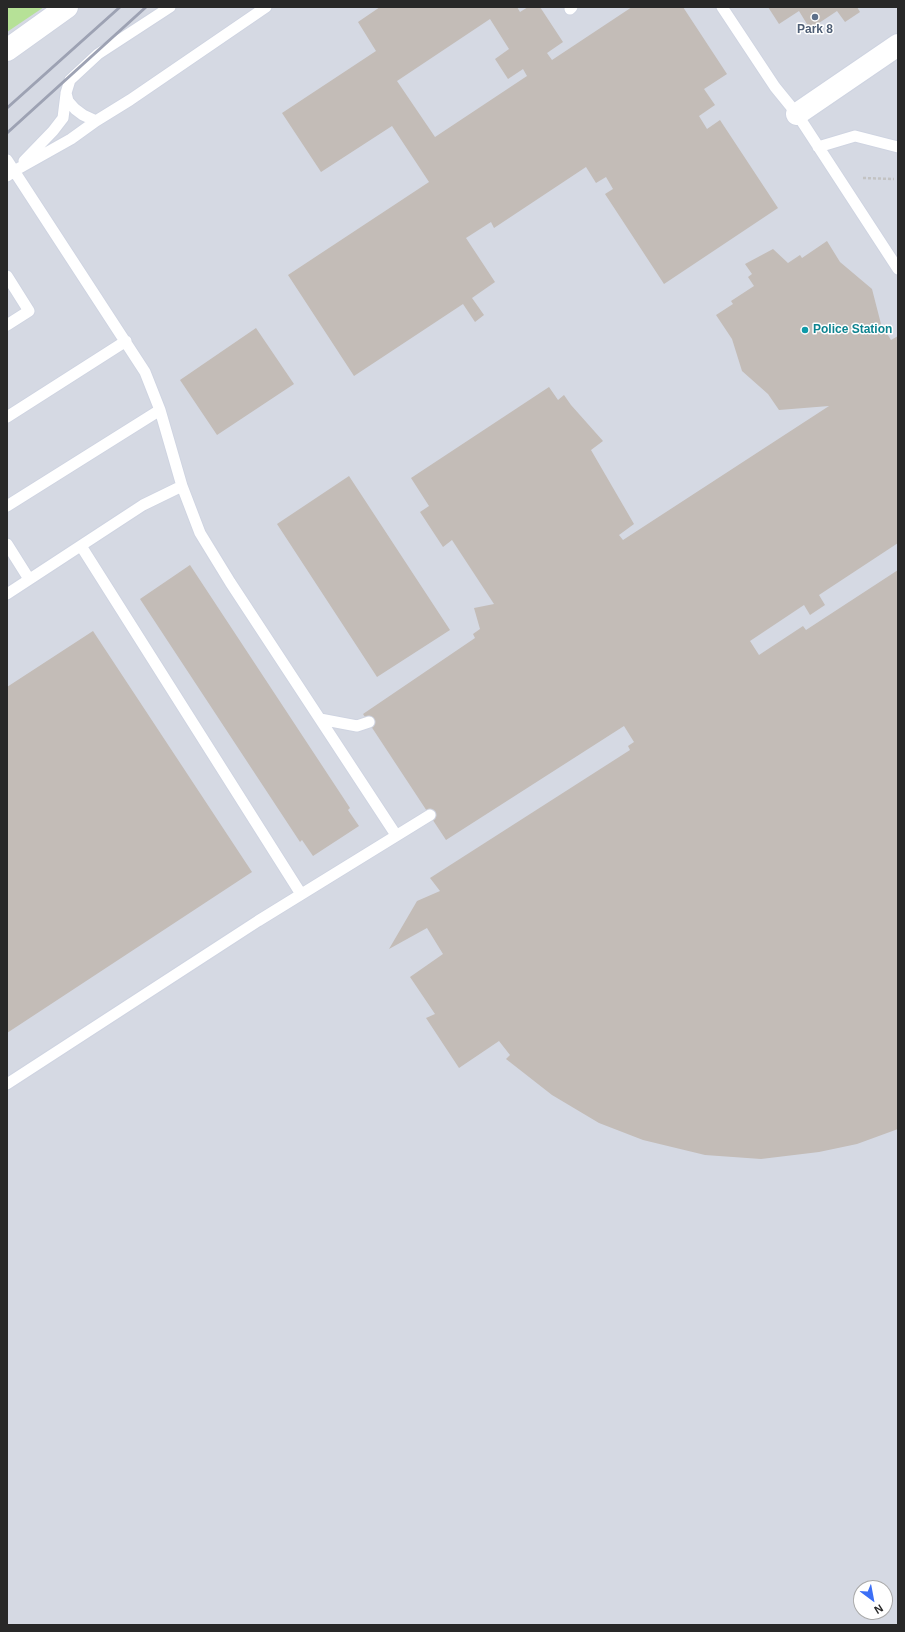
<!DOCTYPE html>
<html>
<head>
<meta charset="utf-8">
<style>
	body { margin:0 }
	#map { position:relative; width:905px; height:1632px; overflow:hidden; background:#ebe2da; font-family:Arial,sans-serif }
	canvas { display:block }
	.frame { position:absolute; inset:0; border:8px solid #282828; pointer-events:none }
	.north { position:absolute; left:853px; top:1580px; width:40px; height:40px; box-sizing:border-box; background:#fff; border:1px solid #a9a9a9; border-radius:50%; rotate:148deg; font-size:11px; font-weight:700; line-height:16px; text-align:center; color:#282828 }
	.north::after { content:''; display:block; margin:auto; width:14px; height:18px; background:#3c6ff6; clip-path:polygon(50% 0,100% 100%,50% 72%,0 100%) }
</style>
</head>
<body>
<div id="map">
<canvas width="905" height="1632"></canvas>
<div class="frame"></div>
<div class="north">N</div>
</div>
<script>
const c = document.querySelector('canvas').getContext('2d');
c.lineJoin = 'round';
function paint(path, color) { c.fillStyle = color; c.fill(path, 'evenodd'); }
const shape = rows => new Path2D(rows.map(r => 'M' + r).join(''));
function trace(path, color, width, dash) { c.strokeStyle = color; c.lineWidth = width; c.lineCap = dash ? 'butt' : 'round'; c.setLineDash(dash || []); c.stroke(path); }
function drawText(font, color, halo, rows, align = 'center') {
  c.font = font + ' Arial,sans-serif'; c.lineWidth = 3; c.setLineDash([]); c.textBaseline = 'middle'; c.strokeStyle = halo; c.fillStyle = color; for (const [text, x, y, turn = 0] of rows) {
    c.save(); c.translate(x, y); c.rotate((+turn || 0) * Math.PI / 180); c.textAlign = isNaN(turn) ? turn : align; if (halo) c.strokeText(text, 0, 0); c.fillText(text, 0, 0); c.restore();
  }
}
paint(shape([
	[7,7,898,7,898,1625,7,1625],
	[861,1588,885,1588,885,1612,861,1612]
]), '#d5d9e3');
paint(shape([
	[7,7,44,7,7,32]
]), '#b6e197');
paint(shape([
	[380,7,517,7,520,12,528,7,540,7,563,42,547,53,552,60,632,7,683,7,727,74,704,89,715,105,699,116,707,129,720,120,778,208,664,284,605,194,613,189,606,177,596,183,586,167,494,228,491,222,466,238,495,282,472,298,484,315,475,322,463,304,354,376,288,275,429,182,392,126,321,172,282,113,376,51,358,22],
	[490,19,509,49,495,59,508,79,523,69,527,76,435,137,397,81],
	[768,7,857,7,860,12,845,22,837,11,810,29,799,11,779,24],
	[827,241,840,262,872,289,881,324,891,340,898,336,898,543,819,595,825,605,810,615,804,605,750,641,759,655,803,626,806,630,898,570,898,1129,857,1144,819,1152,761,1159,705,1155,643,1140,599,1123,552,1095,506,1059,510,1055,499,1041,459,1068,426,1018,435,1014,410,977,443,954,427,928,389,949,417,901,440,891,430,878,630,750,628,746,634,742,624,726,446,840,363,714,475,638,473,634,480,629,474,608,494,604,452,540,443,547,420,512,429,506,411,478,549,387,558,400,564,395,571,405,603,441,591,450,634,524,619,535,623,540,829,406,779,410,768,394,742,371,732,339,716,315,733,304,731,301,754,286,748,277,752,274,745,264,773,249,788,263,800,255,802,258],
	[256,328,294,384,217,435,180,380],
	[349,476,450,630,377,677,277,524],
	[190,565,350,808,348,810,359,826,313,856,302,840,300,842,140,599],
	[93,631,252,872,7,1033,7,687]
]), '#c3bcb7');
const service = shape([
	[722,7,775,87,797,114,898,269],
	[570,9,572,7],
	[96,121,83,115,75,109,68,101,66,93,70,80,98,54,170,7],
	[818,147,855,136,898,147],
	[7,160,145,372,160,410,182,486,200,533,230,582,396,835],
	[24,161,53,131,63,118,66,94],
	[7,176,14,171,71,139,96,121,130,100,266,7],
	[7,276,29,311,7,325],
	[7,417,126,341],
	[7,506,160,410],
	[7,544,29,579],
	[81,546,301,894],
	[7,594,143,505,182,486],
	[320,719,357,726,369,722],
	[7,1084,258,921,430,815]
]);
const minor = shape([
	[797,114,898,45]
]);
const tertiary = shape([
	[7,50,67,7]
]);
trace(service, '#cfd4e1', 13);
trace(minor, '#cfd4e1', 24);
trace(tertiary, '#cfd4e1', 24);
trace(shape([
	[863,178,894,179]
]), '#c3c3c3', 2.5, [3, 2]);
trace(service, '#fff', 11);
trace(minor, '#fff', 22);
trace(tertiary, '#fff', 22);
trace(shape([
	[7,108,120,7],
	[7,133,146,7]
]), '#9da2b3', 3);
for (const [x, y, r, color] of [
	[815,17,4,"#5c6f8a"],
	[805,330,4,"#0f9aa8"]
]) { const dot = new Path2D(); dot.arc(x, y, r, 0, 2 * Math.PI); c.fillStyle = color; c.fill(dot); trace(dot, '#fff', 1.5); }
drawText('bold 12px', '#4e5e75', '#fff', [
	["Park 8",815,30]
]);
drawText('bold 12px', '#0d838f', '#fff', [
	["Police Station",813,330]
], 'left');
</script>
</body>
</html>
